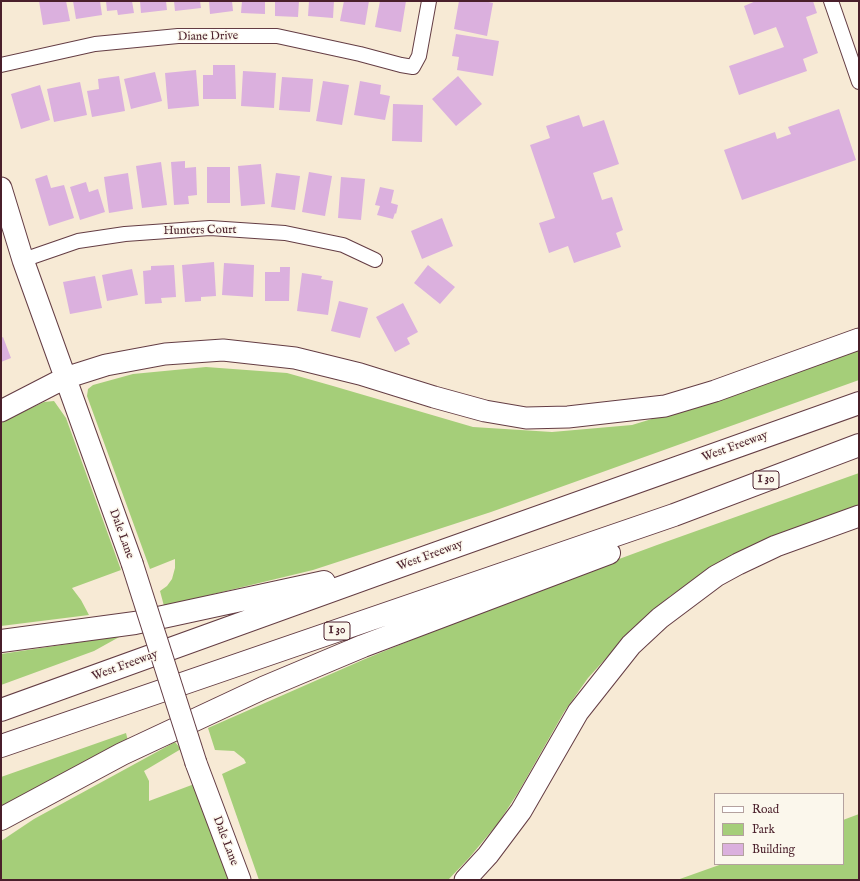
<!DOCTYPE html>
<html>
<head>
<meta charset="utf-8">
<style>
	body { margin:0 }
	#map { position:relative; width:860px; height:881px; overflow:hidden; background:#f7ead5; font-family:"IM FELL English",serif }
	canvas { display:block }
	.frame { position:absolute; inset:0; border:2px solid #4a1f2b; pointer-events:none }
	.legend { position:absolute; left:714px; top:793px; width:130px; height:72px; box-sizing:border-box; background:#fbf7ec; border:1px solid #b4a19f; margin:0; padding:5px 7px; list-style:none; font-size:12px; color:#4a1f2b }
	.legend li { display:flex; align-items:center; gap:8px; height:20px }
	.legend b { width:20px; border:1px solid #b4a19f }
</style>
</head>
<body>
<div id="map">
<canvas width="860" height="881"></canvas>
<div class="frame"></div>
<ul class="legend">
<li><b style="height:5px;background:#fff"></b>Road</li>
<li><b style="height:11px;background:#a5ce79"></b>Park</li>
<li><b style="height:11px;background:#dbb0de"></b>Building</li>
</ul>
</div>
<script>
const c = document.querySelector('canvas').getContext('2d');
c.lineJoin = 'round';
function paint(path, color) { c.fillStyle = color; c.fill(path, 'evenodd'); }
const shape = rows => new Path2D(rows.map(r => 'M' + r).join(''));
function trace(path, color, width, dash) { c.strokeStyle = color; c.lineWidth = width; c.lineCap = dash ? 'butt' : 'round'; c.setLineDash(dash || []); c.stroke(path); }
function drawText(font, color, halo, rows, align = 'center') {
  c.font = font + ' "IM FELL English",serif'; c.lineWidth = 3; c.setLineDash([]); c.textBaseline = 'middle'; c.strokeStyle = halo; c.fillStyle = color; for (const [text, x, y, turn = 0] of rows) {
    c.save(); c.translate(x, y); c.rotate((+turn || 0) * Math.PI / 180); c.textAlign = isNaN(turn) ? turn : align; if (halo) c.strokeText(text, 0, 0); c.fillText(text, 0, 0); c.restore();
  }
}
paint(shape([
	[859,347,859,380,491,512,313,570,164,606,160,591,167,586,172,579,175,568,175,559,150,569,87,396,88,389,93,385,133,374,206,367,287,373,333,386,473,427,552,432,632,425,688,408],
	[54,401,66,418,121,570,72,588,81,600,89,615,1,626,1,423,10,418,44,402],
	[859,473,859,507,715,567,670,596,628,634,588,678,564,712,519,791,499,822,469,858,448,880,259,880,222,774,246,763,244,759,234,751,215,750,208,728,365,659,527,593,657,545],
	[121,636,94,651,1,685,1,654],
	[126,733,128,741,1,808,1,777],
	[175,742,181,749,144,771,149,781,149,801,197,783,229,880,1,880,1,841,34,819],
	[859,814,859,880,677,880,722,864,843,864,843,820]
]), '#a5ce79');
paint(shape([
	[39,1,66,1,70,21,43,25],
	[73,1,100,1,102,15,76,19],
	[106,1,132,1,134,13,118,15,117,10,107,11],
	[140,1,166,1,167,10,141,13],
	[174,1,200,1,201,8,175,11],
	[209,1,232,1,233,11,210,14],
	[242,1,265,1,265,14,241,13],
	[275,1,299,1,298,17,275,16],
	[309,1,334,1,333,18,308,16],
	[344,1,369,1,365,25,340,21],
	[380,1,406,1,401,32,375,27],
	[459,1,484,1,493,3,487,36,454,29],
	[756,1,813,1,817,13,806,17,818,53,803,59,807,71,739,95,729,66,784,47,776,27,754,35,744,6],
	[456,34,499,41,493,76,457,70,459,57,452,56],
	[213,65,235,65,236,99,203,99,203,75,213,75],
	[196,70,199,106,168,109,165,73],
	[243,71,276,73,274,108,241,106],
	[155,72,162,101,131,109,124,79],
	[119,76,125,111,92,117,87,91,99,89,98,79],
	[458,76,482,104,456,126,432,99],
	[282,77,313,79,310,112,279,110],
	[323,81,349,85,342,125,316,121],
	[360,81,381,85,380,94,390,96,385,120,354,115],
	[80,82,87,115,54,122,47,89],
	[40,85,50,120,21,129,11,94],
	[393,104,423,105,422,142,392,141],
	[839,109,856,160,742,200,724,150,775,132,777,139,791,134,788,127],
	[579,115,583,127,604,120,619,164,593,173,602,200,612,197,623,230,616,233,621,247,574,263,568,246,549,253,539,223,555,218,530,145,550,138,546,126],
	[185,161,185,168,196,167,197,195,188,196,189,204,174,205,171,162],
	[161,162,167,205,142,208,136,166],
	[261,164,265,204,241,206,238,166],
	[207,167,230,167,230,203,207,203],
	[309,172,332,176,325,216,302,212],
	[128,173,133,209,109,213,104,177],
	[276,173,300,176,295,210,271,207],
	[47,175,51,188,64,185,74,218,49,226,35,179],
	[341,177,365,179,361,220,338,218],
	[86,182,89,192,98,189,105,212,80,220,70,187],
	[380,187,394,190,391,203,398,205,396,214,395,213,393,219,377,215,380,206,375,205],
	[442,218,453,246,422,259,411,231],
	[214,262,216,296,201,297,201,301,185,302,182,265],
	[224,263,254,265,253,297,222,295],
	[174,265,176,297,161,298,162,303,145,304,143,271,151,270,151,266],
	[428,265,455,287,440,304,414,283],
	[280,267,290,267,289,301,265,301,265,272,280,272],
	[132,269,138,295,107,301,102,275],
	[302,273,322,276,321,279,333,281,328,315,297,311],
	[95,276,102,308,70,314,63,282],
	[339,301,368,308,360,338,331,331],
	[403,303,418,332,407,338,410,344,395,352,376,317],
	[3,337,11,358,1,362,1,338]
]), '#dbb0de');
const street = shape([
	[831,1,859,82],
	[1,65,95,44,178,36,277,36,360,54,401,65,413,67,419,56,429,1],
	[23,260,78,241,125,234,210,228,285,233,343,245,375,260]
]);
const secondary = shape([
	[1,188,23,260,132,563],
	[1,411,65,378,106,365,165,354,223,350,295,358,360,374,434,397,485,411,526,418,568,417,665,406,715,391,859,339],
	[196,763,240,880],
	[465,880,488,855,521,811,578,712,631,645,660,618,716,576,738,564,776,546,859,516]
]);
const highway = shape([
	[1,641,135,623,324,582],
	[1,710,378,574,859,403],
	[1,746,674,515,859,445],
	[1,819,122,754,263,688,363,646,609,553]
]);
trace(street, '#643d44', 16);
trace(secondary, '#643d44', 23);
trace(highway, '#643d44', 24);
trace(street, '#fff', 14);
trace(secondary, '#fff', 21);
trace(highway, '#fff', 22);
const secondaryBridge = shape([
	[132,563,196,763]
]);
trace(secondaryBridge, '#643d44', 23, []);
trace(secondaryBridge, '#fff', 21);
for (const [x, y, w] of [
	[766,480,26],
	[337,631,26]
]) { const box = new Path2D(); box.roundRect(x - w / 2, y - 9, w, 18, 3); c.fillStyle = '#fbf7ec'; c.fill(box); trace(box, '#4a1f2b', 1); }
drawText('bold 11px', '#4a1f2b', null, [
	["I 30",766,480],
	["I 30",337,631]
]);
drawText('12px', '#4a1f2b', '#fbf7ec', [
	["Diane Drive",208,37,-1],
	["Hunters Court",200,231,-1],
	["West Freeway",735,447,-20],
	["Dale Lane",121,534,70],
	["West Freeway",430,556,-20],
	["West Freeway",125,666,-20],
	["Dale Lane",225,841,69]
]);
</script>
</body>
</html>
